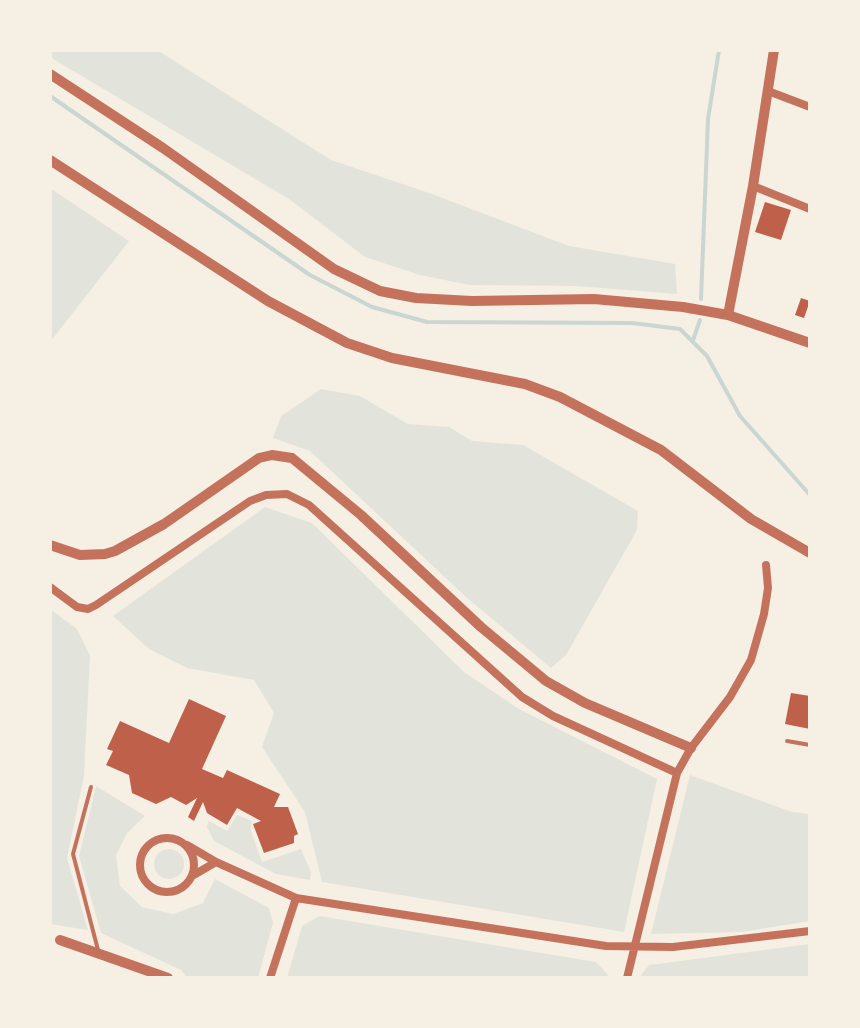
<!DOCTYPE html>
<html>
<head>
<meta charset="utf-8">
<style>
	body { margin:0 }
	#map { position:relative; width:860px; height:1028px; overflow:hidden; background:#f6efe4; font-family:"Work Sans",sans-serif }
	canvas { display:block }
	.frame { position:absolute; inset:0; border:52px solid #f6efe4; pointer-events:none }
</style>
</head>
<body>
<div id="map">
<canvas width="860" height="1028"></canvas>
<div class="frame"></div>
</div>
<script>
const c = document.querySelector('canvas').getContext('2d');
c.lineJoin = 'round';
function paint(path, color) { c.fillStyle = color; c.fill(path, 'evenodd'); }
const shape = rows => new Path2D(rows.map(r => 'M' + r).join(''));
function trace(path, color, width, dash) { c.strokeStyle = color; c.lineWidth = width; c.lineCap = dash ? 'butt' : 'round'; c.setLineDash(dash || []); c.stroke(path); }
paint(shape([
	[50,50,157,50,331,160,432,194,569,246,675,264,677,294,576,286,470,285,420,275,365,257,289,199,53,59],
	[50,188,129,241,50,342],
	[321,389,360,396,408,424,449,427,472,441,523,445,638,511,637,530,566,655,551,668,466,597,310,451,273,438,281,416],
	[265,507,312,523,464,672,519,709,657,779,624,932,322,882,305,812,262,747,274,713,254,680,187,668,149,649,113,616],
	[50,609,77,629,90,656,84,776,67,858,88,930,50,924],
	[690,775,792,812,810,814,810,921,741,932,651,934],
	[96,786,145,816,127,833,116,855,120,886,142,907,173,914,203,903,215,879,269,908,273,923,258,978,187,978,181,970,101,933,79,856],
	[237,815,252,821,251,831,262,862,301,849,311,872,310,880,276,874,214,841,207,827,209,821,227,831],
	'154 864a15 15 0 1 1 30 0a15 15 0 1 1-30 0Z',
	[319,916,596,962,610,977,287,978,302,926],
	[810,944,810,978,639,978,649,965]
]), '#e2e4dc');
trace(shape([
	[50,96,310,275,372,307,427,322,632,323,680,329,707,356,740,416,810,495],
	[701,299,708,119,719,50],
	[693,340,700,320]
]), '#c9d6d2', 4);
paint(shape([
	[765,202,791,210,781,240,755,232],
	[801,298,810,301,804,318,795,315],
	[791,693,810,696,810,729,785,724],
	[189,699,226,716,202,769,223,778,227,770,280,794,274,807,288,807,298,834,294,836,294,843,264,853,253,824,261,821,237,808,227,825,207,813,203,802,194,821,188,817,197,798,186,805,171,797,156,804,132,793,129,775,106,765,113,751,107,749,120,721,169,743]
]), '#bf614a');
trace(shape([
	[787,741,810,745],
	[91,787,73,854,98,950]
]), '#c5725c', 4);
trace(shape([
	[768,91,810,107],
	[753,186,810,209],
	[50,587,77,607,88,609,96,605,250,501,266,495,287,494,309,505,522,697,553,716,677,773],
	'140 865a27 27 0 1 1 54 0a27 27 0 1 1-54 0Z',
	[187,845,216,862,192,876],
	[216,862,296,898,606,946,673,947,810,931],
	[270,978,296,898],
	[627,978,677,773,691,748,730,697,751,660,764,614,768,588,766,565]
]), '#c5725c', 8);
trace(shape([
	[50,74,163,148,334,269,380,291,416,298,472,301,594,299,683,307,728,315,810,343],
	[50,160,268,301,347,343,392,358,525,384,560,397,661,450,751,519,810,553],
	[728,315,753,186,774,50],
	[50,545,80,555,105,554,115,551,164,524,259,458,272,455,292,458,361,515,481,627,546,681,585,703,691,748],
	[60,940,168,978]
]), '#c5725c', 10);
</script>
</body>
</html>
